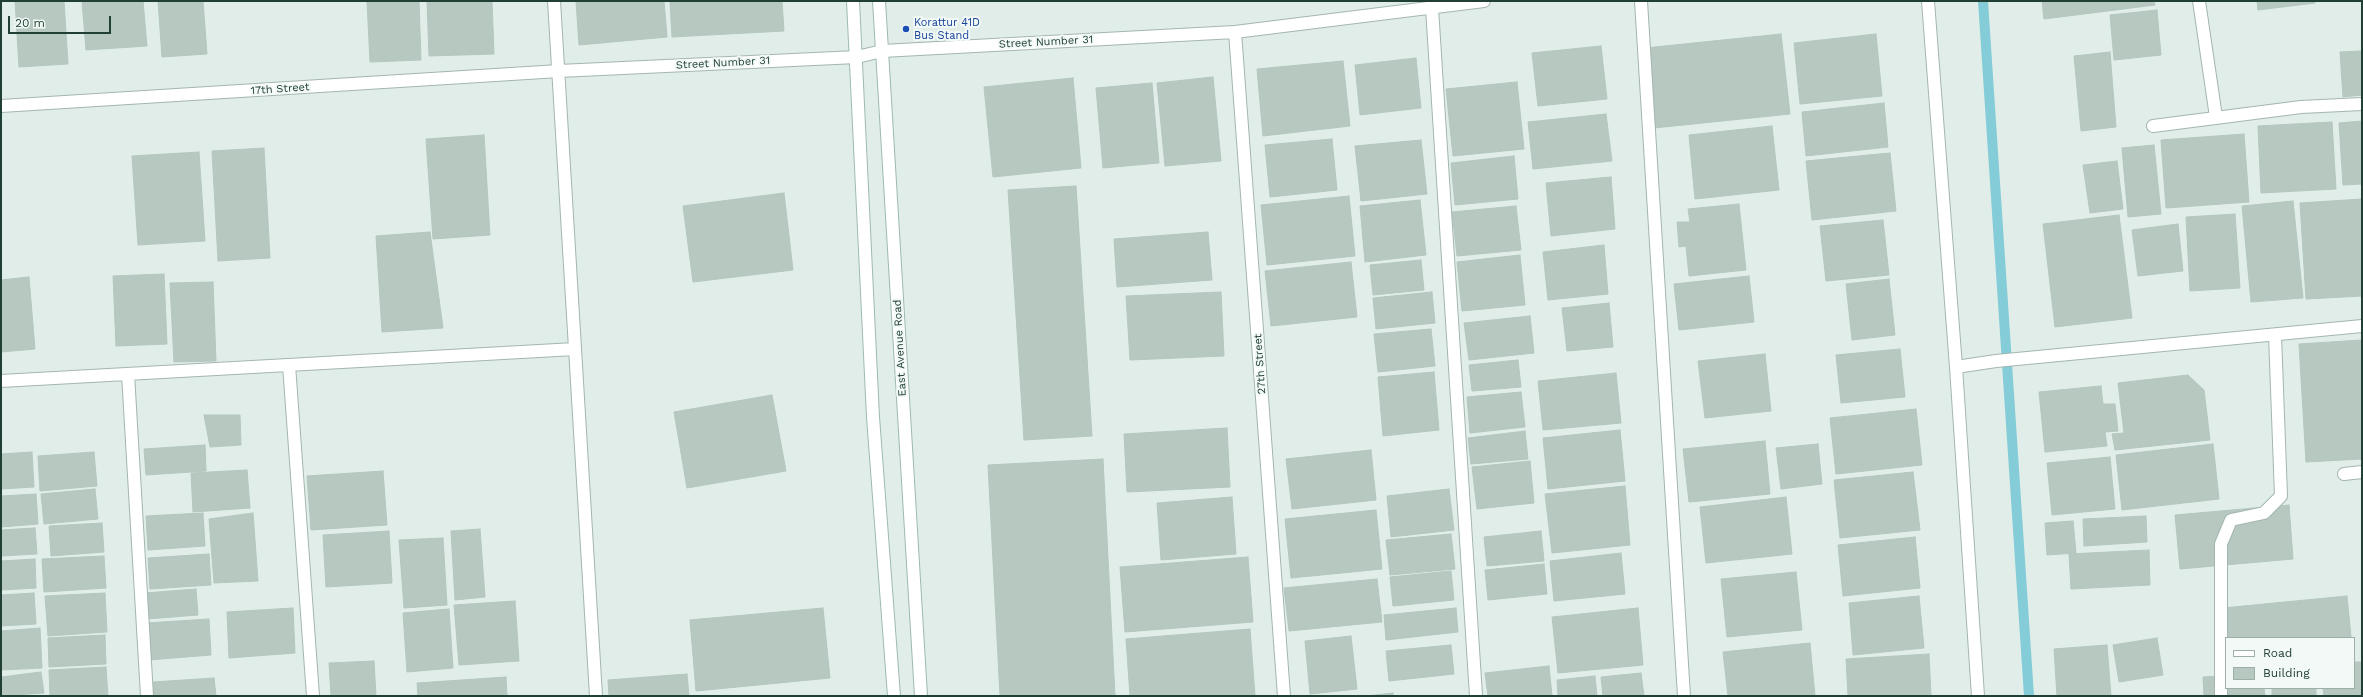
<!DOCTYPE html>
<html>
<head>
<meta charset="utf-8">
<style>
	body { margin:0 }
	#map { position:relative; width:2363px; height:697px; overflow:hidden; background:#e1ede8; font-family:"Work Sans",sans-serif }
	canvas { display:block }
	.frame { position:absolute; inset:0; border:2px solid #204036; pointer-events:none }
	.legend { position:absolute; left:2225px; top:637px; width:130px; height:52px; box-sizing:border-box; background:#f2f9f6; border:1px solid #9eafa9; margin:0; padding:5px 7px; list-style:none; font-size:12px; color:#204036 }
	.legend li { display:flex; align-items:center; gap:8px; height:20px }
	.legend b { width:20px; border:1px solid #9eafa9 }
	.scale { position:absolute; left:8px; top:16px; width:103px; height:18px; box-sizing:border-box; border:2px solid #204036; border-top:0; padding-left:5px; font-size:12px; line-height:14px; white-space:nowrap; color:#204036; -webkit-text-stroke:3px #f2f9f6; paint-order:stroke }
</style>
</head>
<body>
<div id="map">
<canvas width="2363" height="697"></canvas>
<div class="frame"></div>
<ul class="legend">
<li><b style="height:5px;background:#fff"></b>Road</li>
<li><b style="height:11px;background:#b6c8c0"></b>Building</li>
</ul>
<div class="scale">20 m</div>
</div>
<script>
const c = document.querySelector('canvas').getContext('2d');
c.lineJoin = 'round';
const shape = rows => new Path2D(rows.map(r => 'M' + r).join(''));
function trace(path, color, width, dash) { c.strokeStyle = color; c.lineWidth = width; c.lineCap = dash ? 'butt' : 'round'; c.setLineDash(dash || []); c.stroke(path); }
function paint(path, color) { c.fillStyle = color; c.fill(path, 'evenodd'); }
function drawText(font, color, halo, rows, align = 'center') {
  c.font = font + ' "Work Sans",sans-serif'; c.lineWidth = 4; c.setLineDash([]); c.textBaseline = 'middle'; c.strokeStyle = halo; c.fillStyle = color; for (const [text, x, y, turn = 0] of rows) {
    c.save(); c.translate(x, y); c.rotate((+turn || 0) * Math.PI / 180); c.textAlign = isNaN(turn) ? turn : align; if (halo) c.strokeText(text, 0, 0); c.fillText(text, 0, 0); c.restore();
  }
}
trace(shape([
	[1983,1,2029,696]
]), '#84ccd7', 10);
const building = shape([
	[15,1,64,1,68,64,19,67,15,1],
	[82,1,143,1,147,46,86,50,82,1],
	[158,1,203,1,207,54,162,57,158,1],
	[367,1,419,1,421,60,370,62,367,1],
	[427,1,492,1,494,54,429,56,427,1],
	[576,1,664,1,667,37,579,45,576,1],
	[670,1,782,1,784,31,672,37,670,1],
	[2042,1,2154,1,2155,5,2044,19,2042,1],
	[2257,1,2315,1,2315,3,2258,10,2257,1],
	[2157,10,2161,55,2114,60,2110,15,2157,10],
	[1781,34,1790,114,1654,128,1645,48,1781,34],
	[1876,34,1882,96,1800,104,1794,43,1876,34],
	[1601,46,1607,99,1538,106,1532,53,1601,46],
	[2362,51,2362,95,2343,97,2340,52,2362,51],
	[2110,52,2116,127,2081,131,2074,56,2110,52],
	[1416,58,1421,108,1360,115,1355,65,1416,58],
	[1343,61,1350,126,1263,136,1257,69,1343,61],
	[1213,77,1221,161,1165,166,1157,83,1213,77],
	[1073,78,1081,168,993,177,984,87,1073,78],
	[1517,82,1524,149,1453,156,1446,89,1517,82],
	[1152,83,1159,163,1103,168,1096,88,1152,83],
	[1884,103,1888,147,1806,156,1802,112,1884,103],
	[1606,114,1612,161,1533,169,1528,122,1606,114],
	[2362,121,2362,184,2343,185,2339,123,2362,121],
	[2332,122,2336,189,2261,193,2258,126,2332,122],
	[1772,126,1779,190,1695,199,1689,135,1772,126],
	[2244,134,2249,202,2166,208,2161,140,2244,134],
	[484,135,490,235,433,239,426,139,484,135],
	[1332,139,1337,190,1270,197,1265,145,1332,139],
	[1421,140,1427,194,1361,201,1355,146,1421,140],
	[2154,145,2161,214,2128,217,2122,148,2154,145],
	[264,148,270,258,218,261,212,151,264,148],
	[199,152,205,241,138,245,132,156,199,152],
	[1890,153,1896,211,1812,220,1806,161,1890,153],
	[1514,156,1518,199,1455,205,1451,163,1514,156],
	[2117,161,2123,209,2090,213,2083,165,2117,161],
	[1611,177,1615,229,1551,236,1546,183,1611,177],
	[1076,186,1092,436,1024,440,1008,190,1076,186],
	[784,193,793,270,693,282,683,206,784,193],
	[1349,196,1355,256,1267,265,1261,205,1349,196],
	[2362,199,2362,296,2306,299,2300,203,2362,199],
	[1420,200,1426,255,1365,262,1360,206,1420,200],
	[2293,201,2303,298,2251,302,2242,206,2293,201],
	[1739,204,1746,270,1689,276,1686,246,1679,247,1677,222,1690,222,1688,209,1739,204],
	[1516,206,1521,250,1457,256,1452,212,1516,206],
	[2235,214,2240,288,2190,291,2186,217,2235,214],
	[2119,215,2132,318,2055,327,2043,224,2119,215],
	[1883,220,1889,275,1826,281,1820,226,1883,220],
	[2178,224,2183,271,2138,276,2132,230,2178,224],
	[430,232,443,328,382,332,376,236,430,232],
	[1208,232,1212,280,1117,287,1114,239,1208,232],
	[1604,245,1608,294,1548,300,1543,252,1604,245],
	[1520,255,1525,305,1462,311,1457,262,1520,255],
	[1421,260,1424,290,1373,295,1370,265,1421,260],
	[1351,262,1357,317,1271,326,1265,271,1351,262],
	[164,274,167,344,116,346,113,276,164,274],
	[1749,276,1754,322,1679,330,1674,284,1749,276],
	[29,277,35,349,1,352,1,280,29,277],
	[1889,279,1895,335,1852,340,1846,284,1889,279],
	[213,282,216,361,174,362,170,283,213,282],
	[1221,292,1224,356,1130,360,1126,296,1221,292],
	[1432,292,1435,323,1376,329,1373,298,1432,292],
	[1609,303,1613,347,1567,351,1562,308,1609,303],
	[1530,316,1534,353,1469,360,1464,323,1530,316],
	[1431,329,1435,366,1378,372,1374,334,1431,329],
	[2362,340,2362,459,2306,462,2299,344,2362,340],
	[1900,349,1905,397,1841,403,1836,355,1900,349],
	[1765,354,1771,411,1705,418,1698,361,1765,354],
	[1518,360,1521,387,1472,391,1469,365,1518,360],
	[1434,372,1439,430,1383,436,1378,377,1434,372],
	[1616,373,1621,423,1543,430,1538,381,1616,373],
	[2188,375,2204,390,2210,440,2115,450,2112,434,2124,433,2118,383,2188,375],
	[2101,386,2103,404,2115,404,2118,431,2105,432,2107,446,2045,452,2039,392,2101,386],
	[1521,392,1525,427,1470,433,1467,397,1521,392],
	[772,395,786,471,687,488,674,412,772,395],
	[1916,409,1922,465,1836,474,1830,418,1916,409],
	[204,415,240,415,241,445,210,447,204,415],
	[1227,428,1230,487,1127,492,1124,434,1227,428],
	[1620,430,1625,481,1548,489,1543,438,1620,430],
	[1525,431,1528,459,1471,464,1468,438,1525,431],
	[1765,441,1770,494,1689,502,1683,449,1765,441],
	[1818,444,1822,484,1781,489,1776,448,1818,444],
	[2213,444,2219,499,2122,510,2116,455,2213,444],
	[205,445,206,471,146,475,144,449,205,445],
	[1371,450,1376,500,1292,509,1286,459,1371,450],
	[32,452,34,487,1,489,1,454,32,452],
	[94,452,97,486,40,491,38,456,94,452],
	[2110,457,2115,509,2052,515,2047,463,2110,457],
	[1103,459,1115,696,1000,696,988,465,1103,459],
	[1530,461,1534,503,1477,509,1472,467,1530,461],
	[247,470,250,508,193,512,191,473,247,470],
	[383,471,387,525,311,530,307,476,383,471],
	[1913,472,1920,530,1840,538,1834,480,1913,472],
	[1625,486,1630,545,1552,553,1545,494,1625,486],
	[95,489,98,519,44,524,41,494,95,489],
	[1449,489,1454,530,1391,537,1387,496,1449,489],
	[36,494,38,524,1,527,1,496,36,494],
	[1232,497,1236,554,1161,560,1157,503,1232,497],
	[1786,497,1792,554,1706,563,1700,507,1786,497],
	[2289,505,2293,559,2180,569,2175,515,2289,505],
	[1376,510,1382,569,1291,578,1285,519,1376,510],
	[203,513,205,546,148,550,146,516,203,513],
	[253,513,258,581,214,583,209,519,253,513],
	[2146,516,2147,542,2084,546,2083,519,2146,516],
	[2073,521,2076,553,2047,555,2045,523,2073,521],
	[102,523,104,552,51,556,49,526,102,523],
	[35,528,37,554,1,556,1,530,35,528],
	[480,529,485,597,455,600,451,531,480,529],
	[389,531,392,583,326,587,323,535,389,531],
	[1541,531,1544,561,1487,566,1484,537,1541,531],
	[1451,534,1455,569,1390,575,1386,540,1451,534],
	[1915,537,1920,588,1843,596,1838,545,1915,537],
	[443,538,447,605,404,608,399,540,443,538],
	[2149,550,2150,585,2071,589,2069,554,2149,550],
	[1621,553,1625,594,1554,601,1550,561,1621,553],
	[209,554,211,585,150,589,148,558,209,554],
	[104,556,106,588,44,592,42,559,104,556],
	[1248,557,1253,622,1125,632,1120,567,1248,557],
	[35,559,36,588,1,590,1,561,35,559],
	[1544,564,1547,594,1488,600,1485,570,1544,564],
	[1451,571,1454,600,1393,606,1390,577,1451,571],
	[1796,572,1802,630,1727,637,1721,579,1796,572],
	[1377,579,1382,622,1289,631,1284,588,1377,579],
	[196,589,198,615,147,619,145,593,196,589],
	[34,593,36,624,1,626,1,595,34,593],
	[105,593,107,632,48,636,45,596,105,593],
	[1919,596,1924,648,1853,655,1849,603,1919,596],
	[2347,596,2351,637,2227,638,2223,608,2347,596],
	[515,601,519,661,459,665,454,605,515,601],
	[293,608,295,653,229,658,227,612,293,608],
	[823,608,830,678,696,691,690,620,823,608],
	[1456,608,1458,632,1386,640,1384,615,1456,608],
	[1638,608,1643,665,1558,673,1552,617,1638,608],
	[449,609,453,668,407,672,403,613,449,609],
	[209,619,211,655,149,660,147,623,209,619],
	[40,628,42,668,1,670,1,631,40,628],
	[1250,629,1255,696,1130,696,1126,639,1250,629],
	[105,635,106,664,49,667,48,638,105,635],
	[1351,636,1357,689,1310,694,1305,641,1351,636],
	[2157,638,2163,675,2119,682,2113,645,2157,638],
	[1810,643,1815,696,1728,696,1723,652,1810,643],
	[1451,645,1454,674,1389,681,1386,651,1451,645],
	[2107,645,2111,696,2057,696,2054,649,2107,645],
	[1929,654,1931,696,1848,696,1846,659,1929,654],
	[374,661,376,696,331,696,329,663,374,661],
	[2354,662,2362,662,2362,696,2324,696,2323,688,2354,688,2354,662],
	[1549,666,1552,696,1488,696,1485,673,1549,666],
	[106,667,108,696,50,696,49,670,106,667],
	[41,672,44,693,1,696,1,677,41,672],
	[1641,673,1644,696,1603,696,1601,677,1641,673],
	[687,674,689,696,609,696,608,680,687,674],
	[1595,676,1597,696,1558,696,1557,680,1595,676],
	[2226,676,2226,688,2264,688,2265,696,2204,696,2203,677,2226,676],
	[506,677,507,696,418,696,417,683,506,677],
	[214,678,216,696,154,696,153,682,214,678],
	[2272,688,2316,688,2316,696,2272,696,2272,688],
	[1393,693,1393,696,1367,696,1393,693]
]);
paint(building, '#b6c8c0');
trace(building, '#b3c7bf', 1);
const minor = shape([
	[554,1,596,696],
	[1641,1,1684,696],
	[2199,1,2216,117],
	[1432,8,1476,696],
	[1235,32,1284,696],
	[1,106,559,71,857,57,882,51,1235,32,1484,1],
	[2153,126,2301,107,2362,104],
	[289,365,313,696],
	[128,374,147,696],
	[1,381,575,349],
	[2344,474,2362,472],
	[2221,696,2221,544,2231,520,2264,513,2281,496,2275,335]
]);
const tertiary = shape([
	[1928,1,1956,367,1978,696],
	[1956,367,1996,361,2362,326]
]);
const secondary = shape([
	[853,1,873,417,894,696],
	[879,1,921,696]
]);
trace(minor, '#a3b6af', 14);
trace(tertiary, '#a3b6af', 14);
trace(secondary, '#9ebab0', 14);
trace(minor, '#fff', 12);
trace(tertiary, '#fff', 12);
trace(secondary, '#fff', 12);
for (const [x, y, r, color] of [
	[906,29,4,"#1a4fb4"]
]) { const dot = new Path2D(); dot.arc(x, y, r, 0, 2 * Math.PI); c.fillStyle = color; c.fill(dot); trace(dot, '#f2f9f6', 1.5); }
drawText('11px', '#164399', '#f2f9f6', [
	["Korattur 41D",914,23],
	["Bus Stand",914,36]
], 'left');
drawText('11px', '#204036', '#f2f9f6', [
	["Street Number 31",1046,42,-3],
	["Street Number 31",723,63,-3],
	["17th Street",280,89,-4],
	["East Avenue Road",900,348,-93],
	["27th Street",1260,364,-94]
]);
</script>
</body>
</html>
